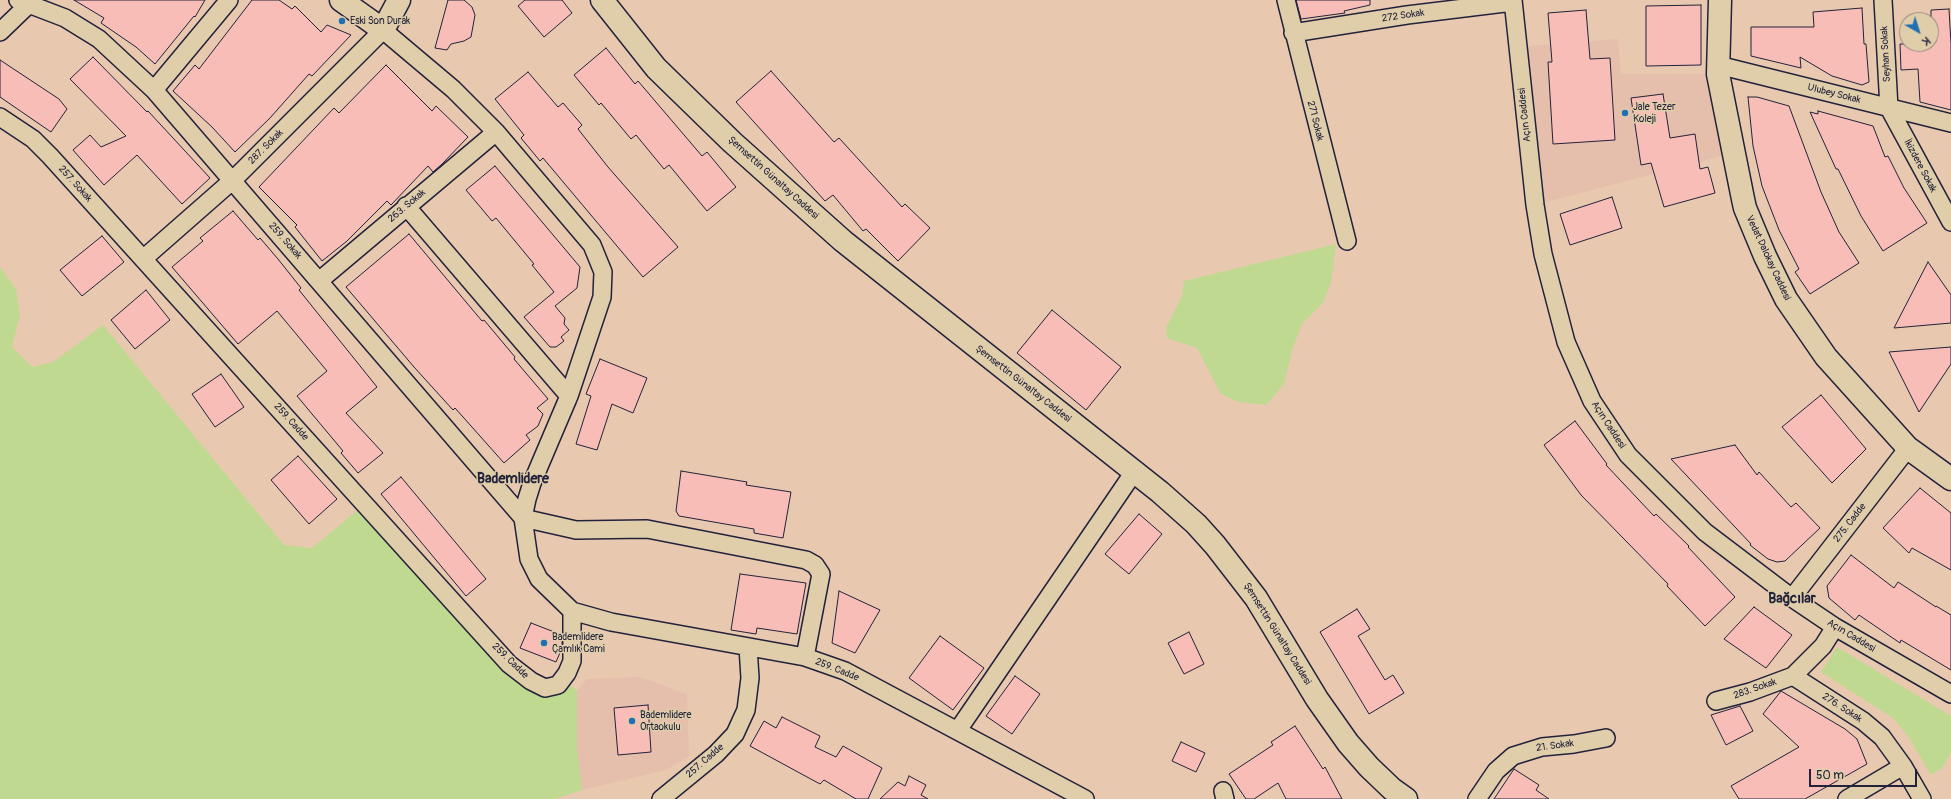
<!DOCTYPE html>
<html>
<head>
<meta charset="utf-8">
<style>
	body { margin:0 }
	#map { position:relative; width:1951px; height:799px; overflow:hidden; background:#e8c9af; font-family:Pangolin,sans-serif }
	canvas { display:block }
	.north { position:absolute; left:1899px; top:12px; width:40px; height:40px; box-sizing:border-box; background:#e0ceab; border:1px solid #94897e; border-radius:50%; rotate:141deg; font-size:11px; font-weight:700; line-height:16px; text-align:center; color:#22223b }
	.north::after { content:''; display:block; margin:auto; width:14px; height:18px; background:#1f6fb2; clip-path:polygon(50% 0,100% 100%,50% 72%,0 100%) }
	.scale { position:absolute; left:1809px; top:769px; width:108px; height:18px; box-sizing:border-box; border:2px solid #22223b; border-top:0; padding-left:5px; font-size:12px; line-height:14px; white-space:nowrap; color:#22223b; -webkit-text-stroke:3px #e0ceab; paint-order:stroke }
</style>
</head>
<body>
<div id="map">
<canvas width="1951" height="799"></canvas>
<div class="north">K</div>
<div class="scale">50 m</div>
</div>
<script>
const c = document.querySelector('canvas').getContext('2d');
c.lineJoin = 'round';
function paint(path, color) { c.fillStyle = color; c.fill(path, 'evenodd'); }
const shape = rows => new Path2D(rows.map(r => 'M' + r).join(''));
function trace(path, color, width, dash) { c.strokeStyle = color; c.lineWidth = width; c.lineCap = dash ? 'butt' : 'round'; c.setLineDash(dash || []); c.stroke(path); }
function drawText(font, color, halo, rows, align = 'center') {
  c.font = font + ' Pangolin,sans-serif'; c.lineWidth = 3; c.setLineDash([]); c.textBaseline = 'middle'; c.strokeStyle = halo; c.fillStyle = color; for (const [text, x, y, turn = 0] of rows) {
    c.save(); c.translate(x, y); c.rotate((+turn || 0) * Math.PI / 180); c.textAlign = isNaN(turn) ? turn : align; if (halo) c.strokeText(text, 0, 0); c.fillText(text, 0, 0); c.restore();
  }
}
paint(shape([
	[1618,39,1621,74,1718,74,1733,153,1535,205,1518,47],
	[640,677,687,694,689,756,666,770,582,790,577,748,577,691,587,679]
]), '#e5beac');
paint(shape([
	[1336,244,1331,282,1323,303,1302,324,1292,350,1284,384,1266,405,1238,402,1221,394,1197,348,1167,338,1166,328,1182,296,1184,281],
	[0,267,16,289,20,315,12,347,32,367,53,362,103,325,284,545,312,548,365,504,531,681,563,678,577,691,577,748,582,790,554,799,0,799],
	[1837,647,1951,716,1951,753,1942,768,1931,775,1908,736,1893,718,1821,672]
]), '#bfd990');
const building = shape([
	[74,0,205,0,195,17,194,16,155,64,136,47,101,23,104,18,74,0],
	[252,0,279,0,292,9,295,6,321,32,327,25,351,35,312,76,309,74,270,118,235,152,212,127,173,91,195,65,199,69,252,0],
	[448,0,464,0,472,7,475,15,471,37,464,41,451,44,447,50,435,48,448,0],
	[525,0,562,0,572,13,544,37,518,6,525,0],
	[1296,0,1370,0,1370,5,1344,11,1345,13,1301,19,1296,0],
	[1701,5,1701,65,1646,66,1646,6,1701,5],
	[1862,8,1864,44,1866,44,1869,82,1862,85,1832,76,1800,57,1801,68,1751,56,1751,27,1814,27,1813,12,1862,8],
	[1949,9,1951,44,1951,110,1920,102,1918,69,1901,70,1900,44,1931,44,1931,10,1949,9],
	[1586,10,1590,59,1610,58,1615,140,1553,144,1548,62,1552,62,1548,13,1586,10],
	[606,48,635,84,638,81,702,156,707,152,736,187,707,211,669,165,664,169,636,135,631,139,601,103,599,105,574,75,606,48],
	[93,57,147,112,148,111,210,178,182,204,137,155,104,185,73,150,90,135,101,147,126,136,70,79,93,57],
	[0,60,59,99,67,109,51,132,0,97,0,60],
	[386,65,432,111,436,106,468,137,442,164,433,172,428,166,391,205,387,201,347,241,322,261,295,227,297,225,259,187,334,108,339,113,386,65],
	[771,71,834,142,839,138,902,207,905,204,930,228,898,261,866,229,863,231,833,195,825,201,736,102,771,71],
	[528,72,558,107,563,103,582,125,578,129,608,167,678,247,643,277,543,158,540,161,521,138,524,135,495,99,528,72],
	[1663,94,1670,138,1695,134,1700,169,1708,167,1715,193,1664,207,1651,163,1641,165,1631,98,1663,94],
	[1748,97,1757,97,1789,106,1821,192,1839,232,1859,263,1810,294,1795,272,1799,269,1779,230,1762,186,1753,146,1748,97],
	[1818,111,1873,126,1885,157,1888,156,1904,188,1927,223,1883,251,1861,216,1838,169,1836,169,1810,112,1818,114,1818,111],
	[495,166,580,267,577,288,555,306,565,318,564,324,569,330,561,337,564,341,556,347,550,347,524,317,554,292,532,265,534,264,496,218,492,221,466,190,495,166],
	[1612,197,1622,228,1570,245,1560,214,1612,197],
	[233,211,258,240,260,238,278,259,301,288,299,290,377,387,346,413,383,453,358,473,341,453,343,451,297,396,327,371,277,311,238,344,172,267,203,241,200,238,233,211],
	[409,234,482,321,484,320,515,357,514,359,548,399,537,408,543,414,538,426,526,435,530,440,504,463,455,408,453,410,414,367,346,287,409,234],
	[102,236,124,262,82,296,60,270,102,236],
	[1928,262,1951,295,1951,323,1894,328,1928,262],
	[146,290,170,320,135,349,111,320,146,290],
	[1052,310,1121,367,1086,410,1017,353,1052,310],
	[1951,347,1951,364,1919,412,1889,352,1951,347],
	[600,359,647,378,633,413,612,404,597,450,576,444,591,396,586,394,600,359],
	[221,374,244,407,215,427,192,394,221,374],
	[1821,395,1866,449,1832,483,1782,427,1821,395],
	[1575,421,1607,464,1606,465,1654,516,1656,514,1689,546,1688,547,1735,597,1705,626,1667,586,1668,584,1581,495,1544,445,1575,421],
	[1735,445,1757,475,1759,472,1791,507,1796,503,1820,528,1785,561,1777,562,1768,559,1750,545,1751,544,1671,459,1735,445],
	[298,456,337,499,309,524,271,480,298,456],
	[681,471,747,482,746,485,791,492,783,538,754,533,754,529,679,516,676,511,681,471],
	[401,477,486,579,466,596,381,494,401,477],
	[1920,488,1951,513,1951,570,1912,548,1909,553,1883,528,1920,488],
	[1139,514,1162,534,1129,574,1105,554,1139,514],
	[1851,555,1894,588,1898,582,1936,607,1936,606,1951,615,1951,670,1901,640,1900,643,1859,615,1855,620,1829,598,1827,586,1851,555],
	[740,574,806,583,797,634,757,628,756,634,731,630,740,574],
	[839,591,880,610,855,653,832,643,839,591],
	[1754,607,1792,635,1766,668,1724,639,1754,607],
	[1357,609,1370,629,1358,636,1385,680,1393,675,1404,693,1369,714,1320,632,1357,609],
	[531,623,562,635,562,648,556,662,520,648,531,623],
	[1189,632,1204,664,1184,674,1168,643,1189,632],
	[940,636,984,668,953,710,909,678,940,636],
	[1015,676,1040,694,1012,734,986,716,1015,676],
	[1781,691,1845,729,1857,739,1867,764,1805,799,1739,799,1731,786,1799,747,1763,714,1781,691],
	[648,705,651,752,618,755,614,708,648,705],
	[1740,706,1753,731,1726,745,1711,715,1740,706],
	[782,717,820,736,815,747,836,757,843,746,882,768,868,799,856,799,824,780,820,784,750,746,764,721,776,728,782,717],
	[1295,726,1323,769,1325,767,1342,799,1286,799,1278,783,1254,799,1246,799,1229,774,1273,745,1271,742,1295,726],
	[1181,742,1205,753,1196,772,1172,761,1181,742],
	[1514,769,1539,785,1536,790,1549,799,1494,799,1514,769],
	[909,776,926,785,921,795,928,799,880,799,898,782,905,786,909,776]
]);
paint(building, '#f9bdb7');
trace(building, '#22223b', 1);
const street = shape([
	[18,0,65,18,99,39,154,90,523,518],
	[1286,0,1347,241],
	[1513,0,1535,205,1543,254,1566,342,1592,401,1628,455,1705,532,1792,598,1835,627,1951,694],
	[1883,0,1889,108,1951,222],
	[0,32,28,5],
	[1293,33,1407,15,1513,2],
	[1718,65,1951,123],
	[154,90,229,0],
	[0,117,33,139,50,156,509,664,531,681,545,688,558,685,567,673,572,661,572,611,611,622,805,657,845,671,1085,799],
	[406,206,569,396],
	[143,259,233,180,383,30,453,89,496,132,592,245,603,272,602,297,569,396,532,483,527,499,523,518,529,559,539,579,572,611],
	[319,281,496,132],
	[523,518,576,530,647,529,806,560,815,565,821,574,805,657],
	[1792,598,1908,448],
	[1835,627,1823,646,1793,676,1863,721,1882,737,1903,766,1922,799],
	[1716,701,1750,692,1793,676],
	[958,730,1134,472],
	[1223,791,1225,799],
	[661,799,716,754,735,734,746,710,750,678,748,647],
	[1477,799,1496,771,1513,756,1542,747,1574,744,1606,738],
	[1847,799,1903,766]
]);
const secondary = shape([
	[341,0,383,30,399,0],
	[602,0,656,68,732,142,843,241,1160,492,1196,524,1215,545,1256,598,1317,699,1348,743,1369,767,1392,789,1406,799],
	[1720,0,1718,74,1743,199,1745,208,1765,256,1786,299,1826,357,1908,448,1951,479]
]);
trace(street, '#22223b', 20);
trace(secondary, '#22223b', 25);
trace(street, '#e0ceab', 17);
trace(secondary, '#e0ceab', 22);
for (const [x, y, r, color] of [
	[342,21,4,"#1f6fb2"],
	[1625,113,4,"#1f6fb2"],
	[544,643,4,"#1f6fb2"],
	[632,721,4,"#1f6fb2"]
]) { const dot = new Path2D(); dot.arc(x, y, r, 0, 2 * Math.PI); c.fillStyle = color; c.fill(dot); trace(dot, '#e0ceab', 1.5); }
drawText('10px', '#22223b', '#e0ceab', [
	["272 Sokak",1403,16,-8],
	["Seyhan Sokak",1886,54,-93],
	["Ulubey Sokak",1834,94,14],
	["Açın Caddesi",1525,115,-96],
	["271 Sokak",1315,121,76],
	["287. Sokak",266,147,-45],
	["İkizdere Sokak",1920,166,62],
	["Şemsettin Günaltay Caddesi",773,178,42],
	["257. Sokak",75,184,48],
	["263. Sokak",407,206,-40],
	["259. Sokak",285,241,49],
	["Vedat Dalokay Caddesi",1768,258,65],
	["Şemsettin Günaltay Caddesi",1023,384,38],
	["259. Cadde",291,422,48],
	["Açın Caddesi",1608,425,57],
	["275. Cadde",1850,523,-52],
	["Şemsettin Günaltay Caddesi",1277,634,58],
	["Açın Caddesi",1851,636,31],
	["259. Cadde",510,661,44],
	["259. Cadde",837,670,22],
	["283. Sokak",1755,689,-19],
	["276. Sokak",1842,708,33],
	["21. Sokak",1555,746,-8],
	["257. Cadde",705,761,-41]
]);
drawText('10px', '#22223b', '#e0ceab', [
	["Eski Son Durak",350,21],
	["Jale Tezer",1633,107],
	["Koleji",1633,119],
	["Bademlidere",552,637],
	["Çamlık Cami",552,649],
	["Bademlidere",640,715],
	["Ortaokulu",640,727]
], 'left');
drawText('bold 14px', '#22223b', '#e0ceab', [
	["Bademlidere",513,479],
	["Bağcılar",1792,599]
]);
</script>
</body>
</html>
